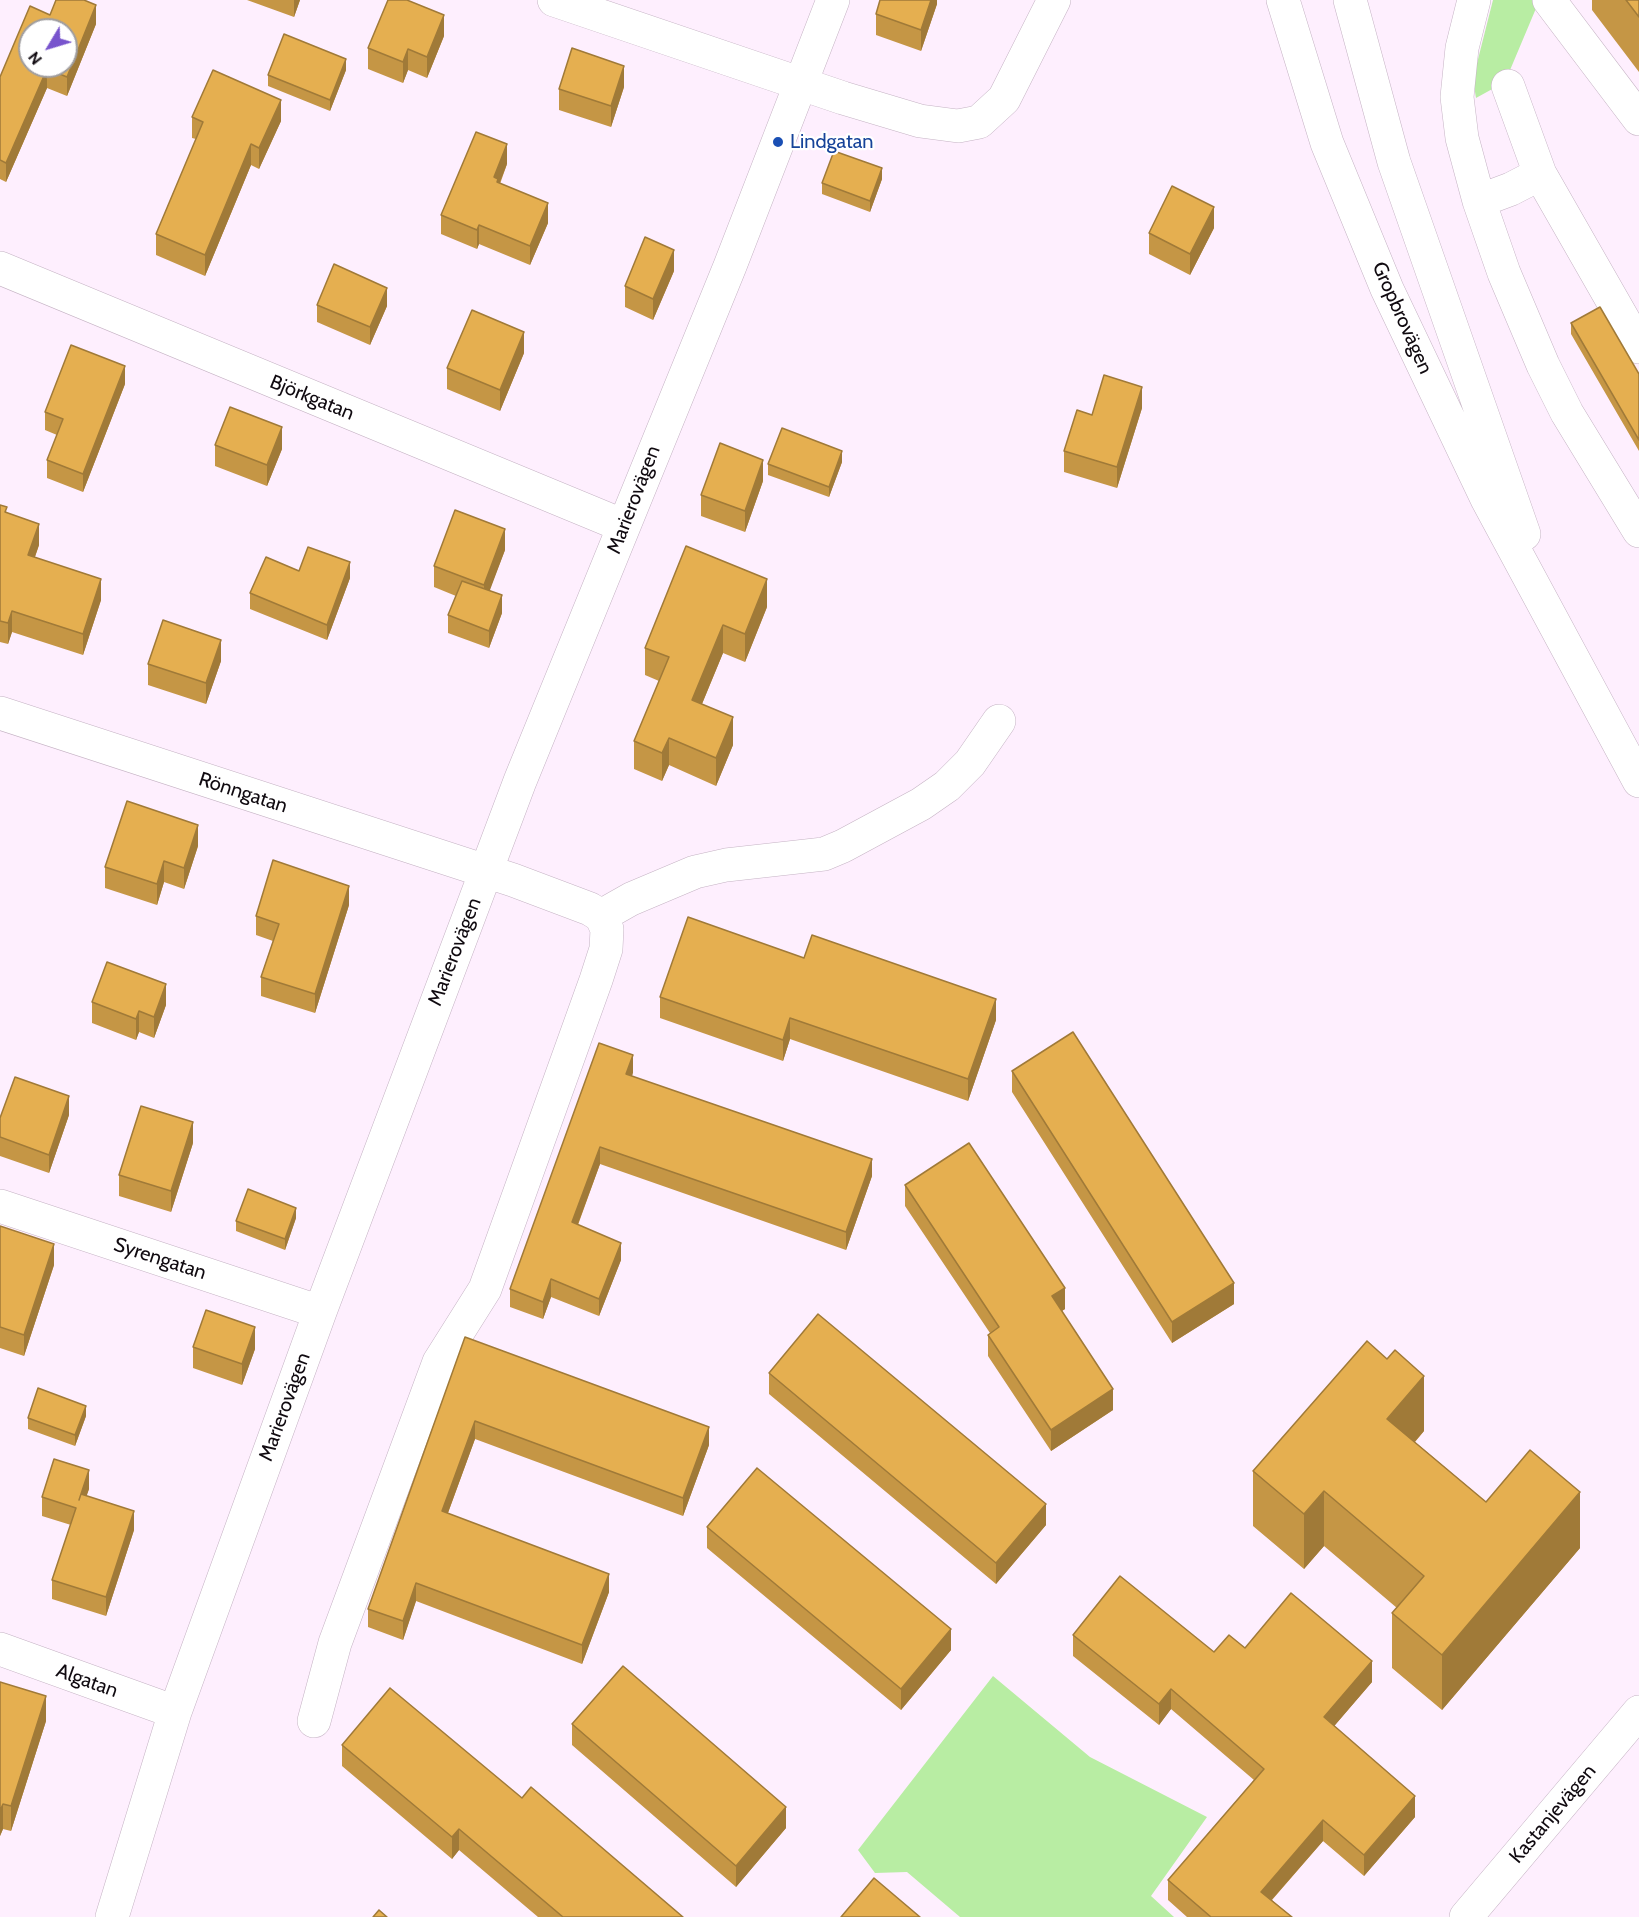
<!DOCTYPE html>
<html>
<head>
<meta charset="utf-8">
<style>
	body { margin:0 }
	#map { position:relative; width:1639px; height:1917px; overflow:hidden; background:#feeffe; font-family:Cabin,sans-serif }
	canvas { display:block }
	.north { position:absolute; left:18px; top:18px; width:60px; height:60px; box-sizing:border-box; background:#fff; border:2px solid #9f9d9f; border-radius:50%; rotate:232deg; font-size:16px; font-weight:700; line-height:24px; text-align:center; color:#100a10 }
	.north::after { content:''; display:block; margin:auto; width:21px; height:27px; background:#7854cd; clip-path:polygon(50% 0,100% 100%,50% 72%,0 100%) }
</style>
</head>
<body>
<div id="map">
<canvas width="1639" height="1917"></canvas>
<div class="north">N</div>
</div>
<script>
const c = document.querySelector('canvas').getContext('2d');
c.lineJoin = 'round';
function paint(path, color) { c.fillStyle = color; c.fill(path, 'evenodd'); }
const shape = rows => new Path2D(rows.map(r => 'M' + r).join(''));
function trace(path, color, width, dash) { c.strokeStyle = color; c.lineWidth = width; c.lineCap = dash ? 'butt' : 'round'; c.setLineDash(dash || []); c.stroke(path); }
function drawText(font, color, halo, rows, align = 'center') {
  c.font = font + ' Cabin,sans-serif'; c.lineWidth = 4.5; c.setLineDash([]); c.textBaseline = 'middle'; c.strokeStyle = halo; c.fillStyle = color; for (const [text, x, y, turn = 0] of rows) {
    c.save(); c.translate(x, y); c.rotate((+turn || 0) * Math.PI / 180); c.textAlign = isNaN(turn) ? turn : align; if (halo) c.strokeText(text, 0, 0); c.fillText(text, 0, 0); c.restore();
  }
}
paint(shape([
	[1493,0,1532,0,1537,6,1505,82,1476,98,1473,79],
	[993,1676,1090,1757,1207,1817,1151,1896,1174,1917,960,1917,907,1872,875,1873,858,1850]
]), '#b8eda3');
const minor = shape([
	[554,0,843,98,920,121,958,126,979,122,1004,99,1054,0],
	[1283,0,1327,143,1387,289,1487,499,1639,781],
	[1350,0,1394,162,1524,534],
	[1474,0,1462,48,1457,97,1462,138,1479,201,1504,273,1543,365,1567,413,1639,531],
	[1549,0,1639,119],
	[1508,86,1540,174],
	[1479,201,1511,189,1540,174,1639,347],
	[0,268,624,526],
	[0,713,513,880,590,909,601,916,607,929,606,949,596,980,485,1289,439,1362,335,1643,314,1721],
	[601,916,631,899,695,872,726,865,824,854,843,846,921,804,947,786,970,763,999,721],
	[0,1206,320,1312],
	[0,1649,175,1712],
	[112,1917,175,1712,320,1312,520,781,730,266,833,0],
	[1466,1917,1639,1712]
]);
trace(minor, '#c5b3c4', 34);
trace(minor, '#fff', 33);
paint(shape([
	[247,0,300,0,294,17],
	[937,0,937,4,921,51,876,35,876,14],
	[1592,0,1639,0,1639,72,1592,10],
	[50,15,96,24,67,96,47,88,6,182,0,179,0,77],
	[444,36,427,78,408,70,403,83,368,69,368,48],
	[346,70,330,111,268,86,268,75],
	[624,87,611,127,559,110,559,89],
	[192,117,281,121,259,169,251,165,205,276,156,255,156,234,196,139,192,138],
	[507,164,500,184,548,223,530,265,479,244,477,249,441,234,441,215],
	[882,179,870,212,822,194,822,183],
	[1214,228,1190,275,1149,254,1149,233],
	[674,271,653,320,625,307,625,286],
	[317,305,387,306,370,345,317,322],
	[1571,323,1639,374,1639,451,1571,334],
	[524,353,500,411,447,389,447,368],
	[125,384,83,492,47,478,47,460,57,435,45,430,45,412],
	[1142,408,1117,488,1064,472,1064,451,1092,415],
	[215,445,282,449,267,486,215,466],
	[842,462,829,497,768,475,768,464],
	[763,481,745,532,701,516,701,495],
	[0,505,39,545,35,557,101,600,83,655,12,632,8,644,0,642],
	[505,550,489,591,502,613,489,648,448,633,448,615,456,596,434,587,434,566],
	[299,571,350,578,327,640,250,609,250,593],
	[767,607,745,662,723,653,702,704,733,745,716,786,669,765,662,781,634,769,634,741,659,681,645,675,645,648],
	[221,661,206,704,148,685,148,664],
	[198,846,184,889,164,882,157,905,105,888,105,867],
	[349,905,315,1013,261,996,261,977,273,941,256,935,256,916],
	[804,958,996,1020,968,1101,790,1039,783,1061,660,1018,660,997],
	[92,1002,166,1005,154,1038,139,1032,136,1040,92,1023],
	[1012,1071,1234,1304,1172,1343,1012,1092],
	[633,1073,632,1076,872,1176,846,1250,600,1164,578,1225,621,1260,599,1316,551,1297,543,1319,510,1307,510,1289],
	[69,1115,49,1173,0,1156,0,1118],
	[193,1143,171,1212,119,1196,119,1175],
	[905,1185,1065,1309,1062,1311,1113,1410,1051,1451,988,1356,988,1335,990,1333,905,1206],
	[296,1218,285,1250,236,1231,236,1221],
	[0,1226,54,1265,24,1356,0,1348],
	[465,1337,709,1445,683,1516,475,1439,448,1513,609,1592,582,1664,416,1601,403,1640,368,1627,368,1609],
	[193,1347,255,1349,242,1385,193,1368],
	[769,1373,1046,1525,996,1584,769,1394],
	[86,1416,75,1446,28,1429,28,1418],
	[1424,1431,1415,1442,1486,1502,1580,1548,1442,1710,1392,1668,1392,1613,1397,1608,1324,1546,1304,1569,1253,1526,1253,1471],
	[89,1489,86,1496,134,1530,106,1616,52,1599,52,1580,71,1525,42,1516,42,1497],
	[707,1527,951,1650,901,1710,707,1548],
	[1073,1635,1214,1652,1245,1648,1372,1682,1334,1726,1415,1817,1364,1876,1323,1841,1272,1900,1292,1917,1187,1917,1168,1900,1168,1880,1254,1780,1171,1709,1159,1725,1073,1656],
	[0,1682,46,1721,11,1831,3,1829,0,1836],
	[572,1724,786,1828,736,1887,572,1745],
	[342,1745,522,1798,683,1917,538,1917,459,1850,452,1859,342,1766]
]), '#c59645');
paint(shape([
	[294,0,300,0,294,17],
	[931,0,937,0,937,4,921,51,921,30],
	[96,5,96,24,67,96,67,77],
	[444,15,444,36,427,78,427,57],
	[408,49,408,70,403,83,403,62],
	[346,59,346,70,330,111,330,100],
	[624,66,624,87,611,127,611,106],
	[47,69,47,88,6,182,6,163],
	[281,100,281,121,259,169,259,148],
	[251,144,251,165,205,276,205,255],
	[507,144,507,164,498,187,494,177],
	[882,168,882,179,870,212,870,201],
	[548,203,548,223,530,265,530,246],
	[1214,207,1214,228,1190,275,1190,254],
	[479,225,479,244,477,249,477,230],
	[674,250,674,271,653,320,653,299],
	[387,288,387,306,370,345,370,327],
	[524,332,524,353,500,411,500,390],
	[125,366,125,384,83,492,83,474],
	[1142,387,1142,408,1117,488,1117,467],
	[282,427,282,449,267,486,267,465],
	[842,451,842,462,829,497,829,487],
	[763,460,763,481,745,532,745,511],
	[39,524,39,545,28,576,28,555],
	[505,529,505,550,484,606,484,585],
	[350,562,350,578,327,640,327,625],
	[101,579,101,600,83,655,83,634],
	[767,579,767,607,745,662,745,634],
	[502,595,502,613,489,648,489,631],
	[12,611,12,632,8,644,8,623],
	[723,625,723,653,692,728,692,700],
	[221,640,221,661,206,704,206,683],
	[733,717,733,745,716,786,716,758],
	[669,738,669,765,662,781,662,753],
	[198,825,198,846,184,889,184,868],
	[164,861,164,882,157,905,157,884],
	[349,886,349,905,315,1013,315,994],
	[166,984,166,1005,154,1038,154,1017],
	[996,999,996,1020,968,1101,968,1079],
	[139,1011,139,1032,136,1040,136,1019],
	[790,1018,790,1039,783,1061,783,1040],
	[633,1055,633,1073,626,1091,626,1074],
	[69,1096,69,1115,49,1173,49,1155],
	[193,1122,193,1143,171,1212,171,1191],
	[600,1147,600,1164,572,1240,572,1222],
	[872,1159,872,1176,846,1250,846,1232],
	[296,1208,296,1218,285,1250,285,1239],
	[621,1243,621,1260,599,1316,599,1299],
	[54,1244,54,1265,24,1356,24,1335],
	[551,1279,551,1297,543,1319,543,1302],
	[1234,1283,1234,1304,1172,1343,1172,1322],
	[1065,1288,1065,1309,1052,1317,1052,1296],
	[255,1327,255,1349,242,1385,242,1364],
	[1424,1376,1424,1431,1387,1474,1387,1419],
	[1113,1389,1113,1410,1051,1451,1051,1430],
	[86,1406,86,1416,75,1446,75,1435],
	[475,1421,475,1439,442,1529,442,1511],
	[709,1427,709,1445,683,1516,683,1498],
	[89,1470,89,1489,79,1519,79,1500],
	[1324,1491,1324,1546,1304,1569,1304,1514],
	[1580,1492,1580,1548,1442,1710,1442,1655],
	[1046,1504,1046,1525,996,1584,996,1563],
	[134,1511,134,1530,106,1616,106,1597],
	[609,1574,609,1592,582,1664,582,1645],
	[416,1583,416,1601,403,1640,403,1621],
	[951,1629,951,1650,901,1710,901,1689],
	[1372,1661,1372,1682,1324,1738,1324,1717],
	[1171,1689,1171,1709,1159,1725,1159,1704],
	[46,1696,46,1721,11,1831,11,1806],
	[1415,1796,1415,1817,1364,1876,1364,1855],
	[3,1804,3,1829,0,1836,0,1811],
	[786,1807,786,1828,736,1887,736,1866],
	[1323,1820,1323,1841,1261,1912,1261,1892],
	[459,1829,459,1850,452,1859,452,1837]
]), '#a07a38');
const building = shape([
	[56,0,84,0,96,5,67,77,47,69,6,163,0,160,0,77,30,6,50,15,56,0],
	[30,30,66,30,66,66,30,66,30,30],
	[388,0,407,0,444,15,427,57,408,49,403,62,368,48,388,0],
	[880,0,931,0,921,30,876,14,880,0],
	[1626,0,1639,0,1639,17,1626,0],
	[284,34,346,59,330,100,268,75,284,34],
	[572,48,624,66,611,106,559,89,572,48],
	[213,70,281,100,259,148,251,144,205,255,156,234,203,122,192,117,213,70],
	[476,132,507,144,494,177,498,179,497,182,548,203,530,246,479,225,477,230,441,215,476,132],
	[834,151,882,168,870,201,822,183,834,151],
	[1172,186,1214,207,1190,254,1149,233,1172,186],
	[645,237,674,250,653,299,625,286,645,237],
	[334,264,387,288,370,327,317,305,334,264],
	[1600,307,1639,374,1639,440,1571,323,1600,307],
	[472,310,524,332,500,390,447,368,472,310],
	[71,345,125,366,83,474,47,460,63,419,45,412,71,345],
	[1104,375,1142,387,1117,467,1064,451,1077,410,1092,415,1104,375],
	[230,407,282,427,267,465,215,445,230,407],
	[782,428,842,451,829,487,768,464,782,428],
	[720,443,763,460,745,511,701,495,720,443],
	[0,505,7,507,5,512,39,524,28,555,101,579,83,634,12,611,8,623,0,621,0,505],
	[455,510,505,529,484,585,434,566,455,510],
	[686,546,767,579,745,634,723,625,692,700,733,717,716,758,669,738,662,753,634,741,669,657,645,648,686,546],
	[308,547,350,562,327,625,250,593,266,557,299,571,308,547],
	[462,581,502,595,489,631,448,615,462,581],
	[163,620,221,640,206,683,148,664,163,620],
	[127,801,198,825,184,868,164,861,157,884,105,867,127,801],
	[273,860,349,886,315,994,261,977,279,924,256,916,273,860],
	[688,917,804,958,812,935,996,999,968,1079,790,1018,783,1040,660,997,688,917],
	[107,962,166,984,154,1017,139,1011,136,1019,92,1002,107,962],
	[1073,1032,1234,1283,1172,1322,1012,1071,1073,1032],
	[599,1043,633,1055,626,1074,872,1159,846,1232,600,1147,572,1222,621,1243,599,1299,551,1279,543,1302,510,1289,599,1043],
	[15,1077,69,1096,49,1155,0,1137,0,1118,15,1077],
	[141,1106,193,1122,171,1191,119,1175,141,1106],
	[969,1143,1065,1288,1052,1296,1113,1389,1051,1430,988,1335,999,1327,905,1185,969,1143],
	[248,1189,296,1208,285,1239,236,1221,248,1189],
	[0,1226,54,1244,24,1335,0,1327,0,1226],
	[206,1310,255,1327,242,1364,193,1347,206,1310],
	[818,1314,1046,1504,996,1563,769,1373,818,1314],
	[465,1337,709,1427,683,1498,475,1421,442,1511,609,1574,582,1645,416,1583,403,1621,368,1609,465,1337],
	[1367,1341,1387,1359,1395,1350,1424,1376,1387,1419,1486,1502,1530,1450,1580,1492,1442,1655,1392,1613,1424,1576,1324,1491,1304,1514,1253,1471,1367,1341],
	[38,1388,86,1406,75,1435,28,1418,38,1388],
	[54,1459,89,1470,79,1500,81,1494,134,1511,106,1597,52,1580,76,1508,42,1497,54,1459],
	[757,1468,951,1629,901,1689,707,1527,757,1468],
	[1120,1576,1214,1652,1229,1635,1245,1648,1291,1593,1372,1661,1324,1717,1415,1796,1364,1855,1323,1820,1261,1892,1292,1917,1211,1917,1168,1880,1264,1769,1171,1689,1159,1704,1073,1635,1120,1576],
	[623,1666,786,1807,736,1866,572,1724,623,1666],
	[0,1682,46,1696,11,1806,3,1804,0,1811,0,1682],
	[390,1688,522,1798,531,1787,683,1917,563,1917,459,1829,452,1837,342,1745,390,1688],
	[874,1878,920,1917,841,1917,874,1878],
	[379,1910,387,1917,373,1917,379,1910]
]);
paint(building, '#e5af50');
trace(building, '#a07a38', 1.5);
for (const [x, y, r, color] of [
	[778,142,6,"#1a4fb4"]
]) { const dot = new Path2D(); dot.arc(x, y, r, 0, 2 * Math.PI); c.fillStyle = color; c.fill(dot); trace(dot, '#fff', 2); }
drawText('20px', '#164399', '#fff', [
	["Lindgatan",790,142]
], 'left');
drawText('20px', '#100a10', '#fff', [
	["Gropbrovägen",1402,318,66],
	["Björkgatan",312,398,22],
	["Marierovägen",634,500,-69],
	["Rönngatan",243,793,18],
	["Marierovägen",455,952,-69],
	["Syrengatan",160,1259,18],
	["Marierovägen",285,1407,-70],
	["Algatan",87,1681,20],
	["Kastanjevägen",1553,1814,-50]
]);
</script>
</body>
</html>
